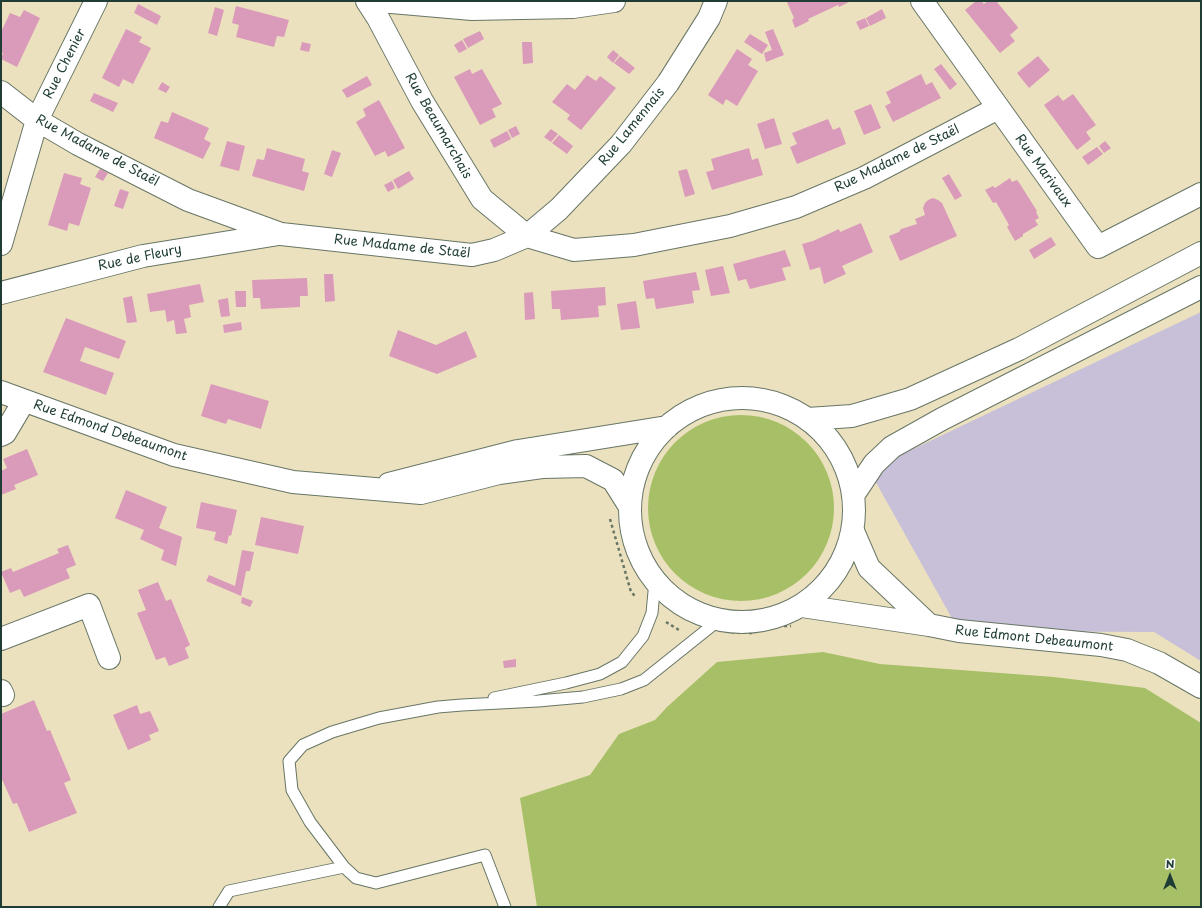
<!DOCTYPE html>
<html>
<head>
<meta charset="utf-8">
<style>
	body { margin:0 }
	#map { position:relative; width:1202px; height:908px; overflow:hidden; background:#ece1bf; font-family:"Playpen Sans",sans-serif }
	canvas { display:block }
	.frame { position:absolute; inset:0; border:2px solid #1f3d34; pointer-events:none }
	.north { position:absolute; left:1150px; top:856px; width:40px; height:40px; -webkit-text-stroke:3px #fff; paint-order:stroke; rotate:0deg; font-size:11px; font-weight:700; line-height:16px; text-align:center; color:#1f3d34 }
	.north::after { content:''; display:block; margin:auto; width:14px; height:18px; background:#1f3d34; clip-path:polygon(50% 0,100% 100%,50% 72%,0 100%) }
</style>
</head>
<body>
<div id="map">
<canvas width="1202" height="908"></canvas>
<div class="frame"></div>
<div class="north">N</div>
</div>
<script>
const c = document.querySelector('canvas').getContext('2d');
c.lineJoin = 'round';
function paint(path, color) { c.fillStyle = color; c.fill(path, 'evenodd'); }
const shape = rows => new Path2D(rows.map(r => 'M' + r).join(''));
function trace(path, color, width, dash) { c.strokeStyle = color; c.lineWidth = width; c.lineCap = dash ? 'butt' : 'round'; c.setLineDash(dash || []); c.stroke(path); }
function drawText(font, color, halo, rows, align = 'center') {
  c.font = font + ' "Playpen Sans",sans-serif'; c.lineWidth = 3; c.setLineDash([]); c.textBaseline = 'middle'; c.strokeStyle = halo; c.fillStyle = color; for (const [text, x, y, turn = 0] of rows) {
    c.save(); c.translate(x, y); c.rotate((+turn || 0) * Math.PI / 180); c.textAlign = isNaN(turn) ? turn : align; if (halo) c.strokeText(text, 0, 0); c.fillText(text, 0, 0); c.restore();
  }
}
paint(shape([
	[1201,312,1201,661,1154,632,959,631,869,470]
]), '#c8bfd8');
paint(shape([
	'648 508a93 93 0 1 1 186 0a93 93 0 1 1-186 0Z',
	[823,652,880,664,1054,677,1145,688,1201,723,1201,907,537,907,520,798,590,775,619,734,655,720,667,707,717,662]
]), '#a7c067');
paint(shape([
	[789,1,851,1,839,7,838,5,808,19,809,21,795,28,792,20,794,18,787,2],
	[976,1,981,1,984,4,988,1,996,1,1017,26,1018,28,1010,35,1015,41,1000,53,965,10],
	[138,4,161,16,157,25,134,13],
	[236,6,289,20,284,37,277,36,274,47,236,37,239,25,232,23],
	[215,7,224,10,217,36,208,33],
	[882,9,886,18,870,26,866,18],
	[24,10,40,18,17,67,1,59,3,53,1,52,1,32,10,13,20,17],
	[865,18,869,26,860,30,856,22],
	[126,29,142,37,139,42,151,48,133,84,123,79,119,87,102,78],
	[773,29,784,55,766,62,764,53,772,50,765,32],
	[480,31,484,39,468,48,463,39],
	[750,34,768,45,762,54,744,42],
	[462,40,467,49,459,53,454,45],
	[302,42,311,44,309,52,300,50],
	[522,42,532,42,533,63,523,64],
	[737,49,752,59,748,65,758,71,737,106,726,99,723,105,708,95],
	[613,50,619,55,613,63,607,57],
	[620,56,635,68,629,74,614,63],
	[1038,56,1050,70,1029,88,1017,73],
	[941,64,957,84,950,90,934,69],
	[470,69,472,74,482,69,502,104,492,109,496,117,480,125,454,77],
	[921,74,926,85,932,82,941,98,893,122,885,106,891,103,886,92],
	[587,75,596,81,600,76,616,88,581,130,567,119,570,115,552,102,567,84,575,90],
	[367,76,372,85,347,98,342,90],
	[162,82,170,87,166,93,158,89],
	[94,93,118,103,113,112,90,101],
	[1073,94,1096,125,1086,132,1091,139,1077,150,1044,105,1058,95,1063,101],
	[379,100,405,148,388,157,385,151,375,156,356,122,366,116,363,109],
	[871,104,881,128,864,135,854,111],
	[172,112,209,128,204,139,211,143,203,159,154,138,161,121,168,123],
	[774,118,782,144,765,149,757,124],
	[828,119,833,130,840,127,846,144,797,164,790,147,797,144,792,133],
	[516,126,520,134,512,138,508,130],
	[551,129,558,134,551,142,544,137],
	[507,131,511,139,494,148,490,140],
	[559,135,573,146,567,154,552,143],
	[227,141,245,146,239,171,220,166],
	[1105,141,1111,148,1104,153,1099,146],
	[1097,147,1103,154,1088,165,1082,157],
	[267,148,305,159,302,171,309,173,304,191,252,176,257,159,264,160],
	[749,148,752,160,758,158,763,175,712,190,706,172,714,170,711,159],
	[332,150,341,153,332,177,324,174],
	[100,169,108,173,103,181,95,177],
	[687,169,695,194,685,197,678,171],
	[409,171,414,179,398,189,393,180],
	[64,173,82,178,80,184,91,188,79,226,69,223,67,231,48,225],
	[949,174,962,196,955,200,942,178],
	[1010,178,1012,182,1017,180,1020,184,1037,211,1036,212,1039,218,1035,220,1038,225,1023,234,1023,236,1015,241,1007,227,1009,225,996,202,993,203,985,190,993,186,995,188],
	[392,181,395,188,388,192,384,185],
	[120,189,129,192,123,209,114,206],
	[933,198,938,200,942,203,957,236,900,261,889,236,899,232,901,229,917,224,915,219,925,215,923,208,925,203,928,200],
	[861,223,873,252,842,266,846,274,824,284,820,267,810,270,802,244,813,241,839,229,840,232],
	[1051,237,1056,245,1034,259,1029,250],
	[785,250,791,266,782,268,786,280,750,289,746,279,738,281,733,264],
	[723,266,730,293,711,296,705,270],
	[696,272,700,290,692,291,694,303,656,309,654,298,646,299,643,281],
	[324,274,333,274,335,301,325,302],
	[307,278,308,296,300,296,300,307,261,309,260,298,253,298,252,280],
	[200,284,204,302,189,305,191,317,184,319,187,333,176,334,174,320,167,322,165,310,150,312,147,294],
	[605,287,606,305,598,306,599,317,561,320,560,309,552,309,551,291],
	[235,291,246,291,246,307,236,307],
	[533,292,535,319,525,320,524,293],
	[132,296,137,322,127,323,123,298],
	[228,298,230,316,221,317,218,300],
	[636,301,640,328,621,330,617,304],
	[66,318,126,341,119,359,85,347,80,361,114,373,106,395,43,372],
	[241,322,242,330,224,333,223,325],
	[398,330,436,345,466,331,477,357,437,374,389,356],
	[211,384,269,401,261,429,228,419,226,424,201,416],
	[27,449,38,475,14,485,16,489,1,495,1,471,7,468,3,459],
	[126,490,167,507,159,528,182,537,176,566,161,560,164,550,140,539,144,530,115,518],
	[201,502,237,510,231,536,229,535,227,544,214,540,216,532,196,528],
	[261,517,304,526,298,554,255,545],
	[68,545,76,565,66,569,70,578,24,597,20,589,10,593,1,572,11,568,13,572,59,553,57,549],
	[242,550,254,552,250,571,246,571,241,596,206,581,209,575,235,586],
	[158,582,166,601,171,599,190,645,185,648,189,658,169,666,165,657,156,660,137,613,146,610,138,590],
	[242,597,253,601,250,607,241,603],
	[516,659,516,667,504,668,503,661],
	[34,700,47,731,50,730,71,780,64,783,77,813,29,832,17,803,13,804,1,777,1,714],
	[137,705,140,714,150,711,159,731,149,735,151,740,128,750,113,715]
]), '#da9ab9');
const service = shape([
	[494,698,566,683,600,674,622,662,643,636,652,613,655,581],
	[219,907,229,891,344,867],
	[505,907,485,855,376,883,356,878,344,867,310,822,292,790,289,761,303,745,332,732,379,718,438,707,462,705,538,701,583,697,621,689,644,680,719,620]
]);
const minor = shape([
	[367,1,378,18,422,101,482,199,527,236,559,209,621,144,668,83,709,18,716,1],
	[380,1,472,9,573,7,614,1],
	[922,1,1098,247,1201,194],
	[1,92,37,120,78,144,188,200,281,234,472,255,494,250,527,236,574,250,634,245,730,226,796,207,864,178,998,108],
	[1,244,37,120,96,1],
	[1,293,143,256,279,234],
	[1,435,5,433,24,401],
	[853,531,869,568,929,625],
	[802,606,929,625,959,631,1101,645,1127,650,1159,663,1201,687],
	[1,639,89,605,109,658],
	[1,691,3,695]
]);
const secondary = shape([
	[1,392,174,455,293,482,421,493,499,473,542,467,586,466,613,480,630,507],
	'630 510a112 112 0 1 1 224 0a112 112 0 1 1-224 0Z',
	[808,419,852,416,910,399,1019,349,1201,253],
	[389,484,518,451,667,427],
	[854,494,874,464,892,447,942,419,1201,287]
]);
trace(service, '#677665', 13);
trace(minor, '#677665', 24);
trace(secondary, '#677665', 24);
trace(shape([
	[610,519,631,592,636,597],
	[666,622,679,630],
	[731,632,751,633,777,626,791,626]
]), '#677665', 2.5, [3, 3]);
trace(service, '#fff', 11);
trace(minor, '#fff', 22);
trace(secondary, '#fff', 22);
drawText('13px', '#1f3d34', '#fff', [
	["Rue Chenier",65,64,-63],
	["Rue Beaumarchais",438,126,60],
	["Rue Lamennais",632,127,-51],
	["Rue Madame de Staël",97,151,28],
	["Rue Madame de Staël",897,159,-26],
	["Rue Marivaux",1043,171,54],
	["Rue Madame de Staël",402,247,6],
	["Rue de Fleury",140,258,-12],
	["Rue Edmond Debeaumont",110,431,19],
	["Rue Edmont Debeaumont",1034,639,6]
]);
</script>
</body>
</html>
